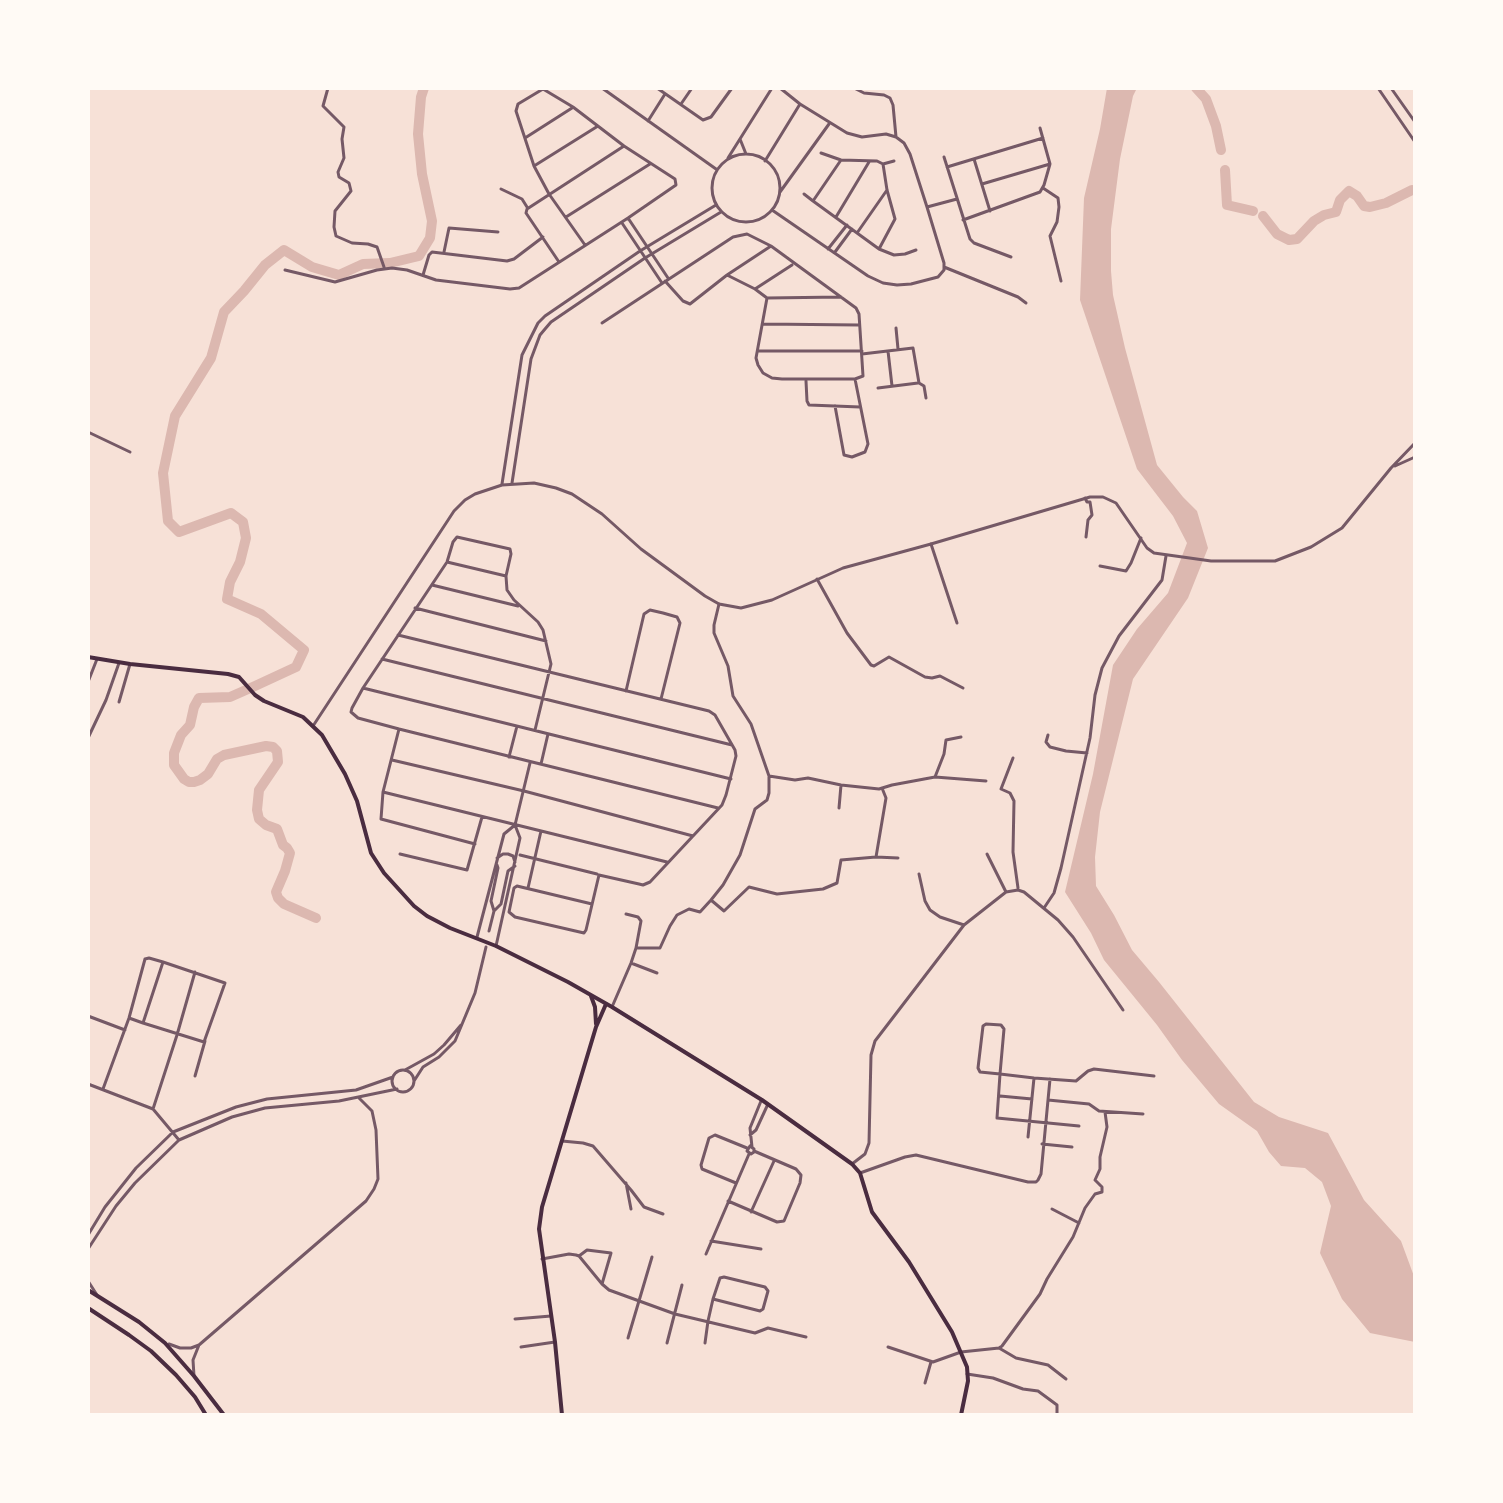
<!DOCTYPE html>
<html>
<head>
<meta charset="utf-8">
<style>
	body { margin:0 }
	#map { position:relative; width:1503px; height:1503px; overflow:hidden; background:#f7e1d7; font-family:Georgia,serif }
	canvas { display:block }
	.frame { position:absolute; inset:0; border:90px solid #fffaf5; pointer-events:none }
</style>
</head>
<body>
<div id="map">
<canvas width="1503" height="1503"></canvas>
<div class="frame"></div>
</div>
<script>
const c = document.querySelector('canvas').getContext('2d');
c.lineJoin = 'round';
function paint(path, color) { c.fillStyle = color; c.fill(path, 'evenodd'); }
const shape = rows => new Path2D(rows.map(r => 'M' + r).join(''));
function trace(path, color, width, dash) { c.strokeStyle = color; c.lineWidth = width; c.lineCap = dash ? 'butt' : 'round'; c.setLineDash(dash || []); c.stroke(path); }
paint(shape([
	[1107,88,1137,88,1133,96,1120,159,1111,229,1111,271,1113,295,1125,348,1157,465,1183,497,1197,511,1208,548,1188,598,1133,679,1100,812,1095,857,1096,886,1114,915,1132,950,1159,982,1254,1102,1279,1117,1328,1133,1364,1200,1401,1241,1415,1279,1415,1342,1370,1333,1342,1299,1320,1253,1331,1206,1322,1182,1305,1168,1281,1166,1269,1152,1257,1131,1219,1104,1182,1060,1157,1025,1104,960,1091,933,1065,892,1093,774,1113,665,1137,629,1168,593,1187,543,1173,516,1137,469,1080,300,1084,198,1100,129]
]), '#dcb8b0');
trace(shape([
	[1196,88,1206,99,1216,126,1221,150],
	[1225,170,1227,205,1253,211],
	[1263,216,1277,234,1289,240,1297,239,1314,221,1324,215,1336,212,1340,200,1349,191,1357,196,1364,206,1370,207,1386,203,1412,190],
	[316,918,284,904,278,898,276,892,285,871,290,853,287,848,283,845,277,829,266,825,259,819,257,810,259,790,278,762,277,751,273,747,266,746,224,755,217,759,208,774,200,780,194,782,189,782,184,779,174,765,174,753,181,735,190,725,194,707,199,698,230,697,255,686,296,667,304,650,261,614,227,599,230,582,240,562,246,538,243,522,231,513,179,532,168,521,163,473,175,416,211,358,224,312,244,291,265,265,284,250,312,267,339,275,363,264,390,263,419,256,430,238,432,221,422,174,418,134,421,97,424,88]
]), '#dcb8b0', 10);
trace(shape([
	[328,88,323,106,344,127,342,139,344,158,338,172,339,177,349,183,351,191,335,211,334,227,336,236,352,243,368,244,377,247,384,267],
	[602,88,716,169],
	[657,88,703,120,711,117,732,88],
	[854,88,864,93,884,95,890,98,893,105,896,137],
	[681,104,692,88],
	[648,121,665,94],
	[525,138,572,108],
	[740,139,746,154],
	[821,153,841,160,877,161,883,164,887,190,895,219,879,249,813,201,841,160],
	'712 188a34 34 0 1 1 68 0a34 34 0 1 1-68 0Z',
	[944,157,970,239,974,243,1011,257],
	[728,158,772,88],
	[974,159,990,211],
	[765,161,800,104],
	[883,164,894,161],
	[534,166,598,126],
	[947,167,1043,138],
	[982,184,1050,164],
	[1043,188,1058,198,1059,207,1057,222,1050,236,1061,281],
	[501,189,522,199,527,207],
	[780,192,829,124],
	[804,194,813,201],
	[927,207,957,199],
	[772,210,868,276,883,283,897,285,911,284,938,277,944,270,944,263,927,207,910,154,904,143,896,137,886,134,862,137,847,133,800,104,780,88],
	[566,217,650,164],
	[836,217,869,162],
	[628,218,668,278],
	[963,220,1040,192,1044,185,1050,164,1040,128],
	[622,223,662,283],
	[857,233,887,190],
	[828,249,847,225],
	[879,249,894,255,905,254,916,250],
	[444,252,449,228,498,232],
	[835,252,852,229],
	[559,262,526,213,527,209,624,146],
	[944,267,1018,297,1026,303],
	[285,270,335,282,377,270,392,268,407,270,436,280,510,289,519,288,628,218,676,185,675,179,624,146,573,107,543,89,518,104,516,111,534,166,549,194,585,245],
	[423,275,429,255,432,252,507,261,514,259,543,237],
	[665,281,683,301,690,304,727,275,771,246],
	[755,289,792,265],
	[767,298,841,297],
	[602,323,733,237,747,234,771,246,856,308,859,314,863,376,855,379,782,379,772,378,763,373,758,365,756,358,767,298,755,289,727,275],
	[763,324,859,325],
	[896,328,898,349],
	[758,351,862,351],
	[888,351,892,386],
	[862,354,913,348,919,383,924,386,926,398],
	[806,381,807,401,809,405,860,407],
	[878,388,918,383],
	[835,406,844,455,852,457,865,452,868,444,855,379],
	[88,432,130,452],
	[512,483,531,359,540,335,545,329,551,322,645,258,721,212],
	[502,484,522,355,538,323,545,316,640,251,716,205],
	[1085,498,1087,502,1090,502,1092,515,1088,520,1086,537],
	[931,544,957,623],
	[447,562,506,576],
	[1100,566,1126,571,1131,563,1141,538],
	[817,579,847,633,871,665,874,666,889,657,925,677,932,678,940,676,963,688],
	[432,585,518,606],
	[719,604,714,625,714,633,728,666,733,696,751,724,769,776,795,780,808,778,841,785,879,789,892,785,935,777,944,754,946,740,961,737],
	[415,608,546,641],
	[398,635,709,711,715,715,735,750,736,756,726,795,722,805,650,882,643,885,639,884,599,875,586,930,584,933,515,917,509,912,514,888,517,886,592,904],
	[382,659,732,745],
	[88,682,97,659],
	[363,688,731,779],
	[626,691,644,614,650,610,663,613,677,617,680,623,661,699],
	[119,702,130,664],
	[399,729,718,808],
	[1048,735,1046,742,1050,747,1066,751,1087,753],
	[88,738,106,700,119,663],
	[509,757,517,726],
	[1013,758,1001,789,1010,793,1014,801,1013,852,1018,888],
	[392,760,524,791,693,836],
	[541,764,548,734],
	[935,777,986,781],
	[383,792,667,862],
	[839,808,841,785],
	[515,825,530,763],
	[475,844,381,819,383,792,399,729,358,718,351,712,352,708,363,688,447,562,453,542,457,537,510,549,511,554,506,576,507,590,514,600,538,622,543,630,551,664,535,730],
	[400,854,467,870,482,817],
	[987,854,1006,892],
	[520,855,597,874],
	[876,857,886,798,882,788],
	[497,858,503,854,508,854,513,856,515,862],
	[919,874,925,901,930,910,940,917,964,925],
	[528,888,541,831],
	[711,900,724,911,749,887,777,894,823,889,837,883,841,860,876,857,898,858],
	[1044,908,1054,893,1061,868,1090,738,1095,695,1102,668,1119,636,1162,580,1166,556],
	[494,911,491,901,498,868,497,865],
	[489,931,494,911,501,904,508,871,515,866],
	[477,937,504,834,515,825],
	[496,946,520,838,515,825],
	[636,948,660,948,670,926,677,915,689,909,700,912,711,900,723,885,740,855,755,809,767,800,769,793,769,777],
	[163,962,225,983,204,1042,143,1023,163,962],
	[631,963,657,973],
	[612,1007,631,963,636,948,641,921,638,917,626,914],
	[88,1016,125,1030],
	[129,1018,143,1023],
	[405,1070,434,1054,444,1045,461,1025],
	'392 1081a11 11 0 1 1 22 0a11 11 0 1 1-22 0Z',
	[195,1076,205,1041],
	[414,1081,423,1067,439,1057,455,1041,475,993,486,947],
	[88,1084,153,1109,179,1140],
	[103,1089,129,1018,145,959,149,958,163,962],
	[1000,1096,1032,1099],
	[1048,1100,1089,1104,1099,1111,1143,1114],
	[153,1109,177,1035,195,972],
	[1079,1126,997,1118,1000,1074,1004,1029,1001,1025,986,1024,983,1026,978,1068,980,1072,1000,1074,1034,1078,1076,1081,1088,1071,1094,1069,1154,1076],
	[750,1135,756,1130,768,1104],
	[1028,1137,1034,1078],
	[562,1141,583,1143,593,1146,631,1190,644,1207,663,1214],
	[1042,1144,1072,1147],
	[750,1146,754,1149,754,1152,751,1154,747,1151,750,1146],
	[752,1147,750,1128,761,1101],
	[852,1164,865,1154,869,1143,871,1055,875,1041,964,925,1006,892,1018,890,1024,892,1058,920,1073,937,1123,1010],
	[860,1173,905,1157,916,1155,1028,1182,1036,1182,1038,1180,1041,1174,1050,1079],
	[626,1183,631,1209],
	[736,1183,702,1169,701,1165,709,1138,715,1135,747,1148],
	[728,1201,777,1222,784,1221,800,1183,801,1175,796,1169,754,1151],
	[1052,1209,1079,1223],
	[751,1212,774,1161],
	[88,1235,105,1207,136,1168,173,1132,236,1107,267,1099,356,1090,393,1077],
	[711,1241,761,1249],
	[88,1249,116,1206,135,1183,179,1140,232,1117,265,1108,339,1101,397,1089],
	[706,1254,749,1154],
	[579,1256,587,1250,611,1253,602,1284],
	[542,1259,569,1254,576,1255,579,1256,602,1284,609,1290,675,1314,755,1333,768,1328,806,1337],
	[88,1281,97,1295],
	[515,1319,551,1316],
	[628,1338,652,1257],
	[667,1343,682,1285],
	[705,1343,708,1321,713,1299,720,1278,724,1277,765,1287,768,1291,763,1309,760,1311,713,1299],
	[169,1344,180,1348,191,1348,199,1345,366,1201,374,1189,378,1179,376,1130,372,1111,359,1098],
	[521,1347,555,1342],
	[888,1347,933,1362,961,1352,999,1348,1002,1346,1040,1294,1047,1279,1073,1237,1085,1208,1095,1194,1102,1192,1102,1187,1095,1180,1100,1169,1100,1157,1107,1127,1105,1112],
	[999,1348,1016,1358,1048,1365,1066,1379],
	[967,1374,993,1378,1023,1389,1038,1391,1057,1405,1057,1415],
	[194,1376,193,1360,199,1345],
	[925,1383,931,1362]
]), '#755966', 3);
trace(shape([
	[1378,88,1415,142],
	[1391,88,1415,122],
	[1415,241,1415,267],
	[1395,466,1415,457],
	[313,726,454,511,465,500,475,494,502,485,534,483,556,488,572,494,602,514,641,549,705,596,719,604,741,608,772,600,843,568,931,544,1090,497,1103,497,1116,503,1147,548,1154,553,1211,561,1275,561,1311,547,1342,528,1391,468,1415,443]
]), '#755966', 3);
trace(shape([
	[591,996,595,1007,596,1024],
	[562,1415,555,1342,539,1229,542,1207,596,1027,606,1004]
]), '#4a2c40', 4);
trace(shape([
	[88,657,130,664,228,674,239,677,255,695,264,701,303,717,322,735,345,774,357,801,371,853,384,873,414,906,427,916,450,928,496,946,568,982,612,1007,762,1100,852,1164,860,1173,872,1212,909,1262,952,1332,967,1367,968,1381,961,1415],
	[88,1290,139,1322,165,1343,194,1376,224,1415],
	[88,1308,129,1335,151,1351,176,1375,195,1397,206,1415]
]), '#4a2c40', 4);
</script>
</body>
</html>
